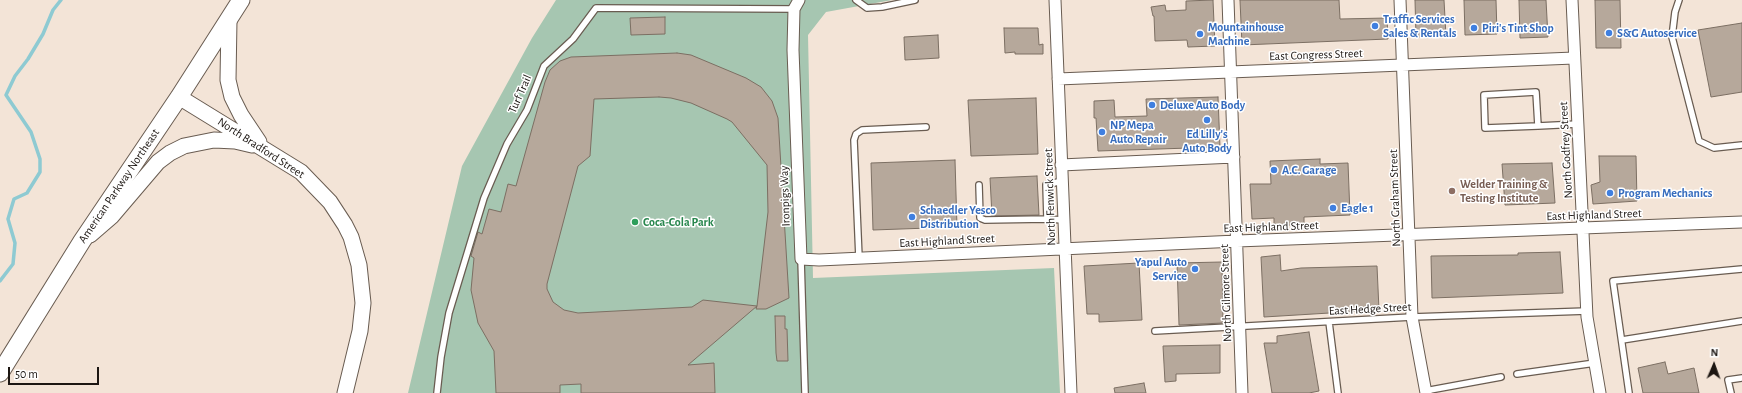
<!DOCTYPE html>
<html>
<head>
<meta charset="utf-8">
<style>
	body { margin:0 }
	#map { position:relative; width:1742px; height:393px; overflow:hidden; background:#f3e4d7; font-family:"Alegreya Sans",sans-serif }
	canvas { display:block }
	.north { position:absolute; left:1694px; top:345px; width:40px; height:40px; -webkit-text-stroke:3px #fff; paint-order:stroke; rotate:2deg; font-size:11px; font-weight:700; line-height:16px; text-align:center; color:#1c1612 }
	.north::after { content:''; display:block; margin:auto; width:14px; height:18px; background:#1c1612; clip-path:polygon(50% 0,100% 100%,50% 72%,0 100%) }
	.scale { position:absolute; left:8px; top:367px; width:91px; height:18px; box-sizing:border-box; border:2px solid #1c1612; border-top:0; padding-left:5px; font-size:12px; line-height:14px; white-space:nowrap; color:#1c1612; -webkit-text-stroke:3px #fff; paint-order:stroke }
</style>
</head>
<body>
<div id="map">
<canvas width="1742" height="393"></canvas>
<div class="north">N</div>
<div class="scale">50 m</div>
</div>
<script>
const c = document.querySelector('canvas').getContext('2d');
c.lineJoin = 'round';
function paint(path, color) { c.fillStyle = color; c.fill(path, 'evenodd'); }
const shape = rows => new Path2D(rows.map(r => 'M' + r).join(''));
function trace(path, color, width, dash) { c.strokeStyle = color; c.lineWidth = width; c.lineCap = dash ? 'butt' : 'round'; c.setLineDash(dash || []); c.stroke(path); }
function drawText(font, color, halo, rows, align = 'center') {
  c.font = font + ' "Alegreya Sans",sans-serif'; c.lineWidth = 3; c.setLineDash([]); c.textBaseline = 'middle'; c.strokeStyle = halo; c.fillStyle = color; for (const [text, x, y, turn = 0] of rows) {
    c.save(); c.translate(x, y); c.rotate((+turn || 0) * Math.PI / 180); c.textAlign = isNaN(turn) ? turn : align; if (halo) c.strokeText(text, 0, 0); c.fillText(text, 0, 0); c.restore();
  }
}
paint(shape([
	[556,0,892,0,826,12,808,35,813,278,1054,268,1060,393,408,393,462,166,532,38]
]), '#a6c6b1');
trace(shape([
	[0,281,13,264,15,243,8,219,14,199,27,193,40,172,40,159,31,132,6,95,15,76,28,59,43,34,53,10,61,0]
]), '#8ecad2', 3.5);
const building = shape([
	[1213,0,1215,46,1188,47,1187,40,1155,41,1154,16,1153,16,1151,7,1165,5,1166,11,1186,10,1186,1,1213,0],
	[1240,0,1339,0,1340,19,1387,18,1388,39,1242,45,1240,0],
	[1415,0,1444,0,1446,36,1416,37,1415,0],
	[1464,0,1496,0,1497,34,1465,35,1464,0],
	[1519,0,1546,0,1548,37,1520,38,1519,0],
	[1595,0,1620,0,1621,48,1596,48,1595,0],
	[665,17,665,34,631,35,630,18,665,17],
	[1742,23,1742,92,1711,97,1698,30,1742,23],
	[1004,28,1038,28,1039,45,1043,44,1043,54,1015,54,1015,52,1005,53,1004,28],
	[938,35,939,58,905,60,904,37,938,35],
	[677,53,691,55,746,78,761,87,772,101,778,118,789,298,766,309,756,309,757,306,688,365,714,363,715,393,581,393,581,384,560,385,560,393,496,393,494,351,478,323,471,290,474,258,471,256,478,232,482,234,489,209,501,212,508,184,516,186,545,82,550,70,560,61,571,57,677,53],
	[659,97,671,98,691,103,727,119,732,122,767,165,768,212,757,306,703,300,692,307,578,313,564,310,553,302,547,289,547,284,578,166,590,156,594,99,659,97],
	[1218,97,1220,147,1098,151,1096,118,1094,118,1094,101,1114,100,1115,117,1147,116,1146,99,1218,97],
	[1036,98,1038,154,971,156,968,100,1036,98],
	[1599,156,1636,156,1637,201,1593,204,1591,185,1600,182,1599,156],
	[1320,159,1320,164,1348,163,1350,215,1304,217,1304,224,1274,226,1274,218,1252,219,1250,184,1271,184,1270,161,1320,159],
	[955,160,957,227,873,230,871,163,955,160],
	[1552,163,1555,203,1505,205,1502,164,1552,163],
	[1037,176,1039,215,992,216,990,178,1037,176],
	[1560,252,1563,293,1432,298,1431,256,1518,255,1518,253,1560,252],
	[1280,255,1281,271,1301,268,1377,266,1379,310,1264,317,1261,257,1280,255],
	[1222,262,1223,323,1179,325,1177,263,1222,262],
	[1139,263,1142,320,1099,322,1099,314,1087,314,1084,266,1139,263],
	[775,316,785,316,785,329,787,329,788,361,777,361,776,353,775,316],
	[1309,332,1319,391,1309,393,1272,393,1264,343,1277,343,1277,336,1309,332],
	[1220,345,1220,373,1176,374,1176,381,1165,382,1163,346,1220,345],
	[1665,362,1668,374,1694,368,1699,393,1643,393,1638,368,1665,362],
	[1144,383,1146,393,1115,393,1114,388,1144,383]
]);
paint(building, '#b6a89b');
trace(building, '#7c6f63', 1);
const lane = shape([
	[856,0,867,8,882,7,915,0],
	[1679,0,1675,12,1672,37,1699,141,1714,148,1742,145],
	[1538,126,1536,92,1484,95,1485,128,1538,126,1578,124],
	[1062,181,1046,185,1047,219,1064,220],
	[979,185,980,218,985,220,1047,219],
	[859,258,854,140,856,134,862,130,926,127],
	[801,259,805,393],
	[1329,322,1338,393],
	[1155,331,1412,317,1587,311],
	[1622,340,1742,321],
	[1517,374,1595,363],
	[1425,391,1501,377],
	[437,393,441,357,449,313,484,198,507,144,527,110,544,66,573,39,596,8,794,9],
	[1629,393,1613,281,1742,269],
	[1731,393,1728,380,1742,378]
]);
const street = shape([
	[799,0,794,9,793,50,801,259,819,260,1237,241,1742,222],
	[1055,0,1071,393],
	[1228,0,1242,393],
	[1400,0,1412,317,1426,393],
	[1572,0,1587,317,1600,393],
	[1058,79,1574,58],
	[1061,165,1234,157]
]);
const secondary = shape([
	[229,20,228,80,232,97,241,115,259,142],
	[179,97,301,172,330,202,345,225,351,237,359,265,363,303,360,331,345,393],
	[90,235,112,216,158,162,170,153,184,146,214,140,235,141,252,145]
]);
const primary = shape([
	[0,373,82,241,179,97,241,0]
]);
trace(lane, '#695c51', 8);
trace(street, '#695c51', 13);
trace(secondary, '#695c51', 17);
trace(primary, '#695c51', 19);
trace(lane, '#fff', 5.5);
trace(street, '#fff', 11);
trace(secondary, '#fff', 15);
trace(primary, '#fff', 17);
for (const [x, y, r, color] of [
	[1375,26,4,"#3f7fe0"],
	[1474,28,4,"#3f7fe0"],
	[1609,33,4,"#3f7fe0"],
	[1200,34,4,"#3f7fe0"],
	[1152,105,4,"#3f7fe0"],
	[1207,120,4,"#3f7fe0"],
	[1102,132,4,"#3f7fe0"],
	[1274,170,4,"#3f7fe0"],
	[1452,191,4,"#8d6e63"],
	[1610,193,4,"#3f7fe0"],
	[1333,208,4,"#3f7fe0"],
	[912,217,4,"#3f7fe0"],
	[635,222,4,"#2e9e5b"],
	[1195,269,4,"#3f7fe0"]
]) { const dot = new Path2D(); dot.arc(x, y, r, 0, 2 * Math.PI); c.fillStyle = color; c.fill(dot); trace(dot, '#fff', 1.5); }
drawText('bold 12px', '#366cbe', '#fff', [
	["Traffic Services",1383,19],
	["Sales & Rentals",1383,33],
	["Mountainhouse",1208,27],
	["Machine",1208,41],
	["Piri's Tint Shop",1482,28],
	["S&G Autoservice",1617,33],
	["Deluxe Auto Body",1160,105],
	["NP Mepa",1110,125],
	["Auto Repair",1110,139],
	["Ed Lilly's",1207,134,"center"],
	["Auto Body",1207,148,"center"],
	["A.C. Garage",1282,170],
	["Program Mechanics",1618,193],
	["Eagle 1",1341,208],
	["Schaedler Yesco",920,210],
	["Distribution",920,224],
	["Yapul Auto",1187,262,"right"],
	["Service",1187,276,"right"]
], 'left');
drawText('12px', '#1c1612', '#fff', [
	["East Congress Street",1316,55,-2],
	["Turf Trail",520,94,-66],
	["North Bradford Street",261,148,33],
	["North Godfrey Street",1566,150,-93],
	["American Parkway Northeast",119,186,-56],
	["Ironpigs Way",785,196,-92],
	["North Fenwick Street",1050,197,-92],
	["North Graham Street",1395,198,-92],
	["East Highland Street",1594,215,-2],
	["East Highland Street",1271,227,-2],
	["East Highland Street",947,241,-3],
	["North Gilmore Street",1226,293,-92],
	["East Hedge Street",1370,309,-3]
]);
drawText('bold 12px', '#785e54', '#fff', [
	["Welder Training &",1460,184],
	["Testing Institute",1460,198]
], 'left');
drawText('bold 12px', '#27864d', '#fff', [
	["Coca-Cola Park",643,222]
], 'left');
</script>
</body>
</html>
